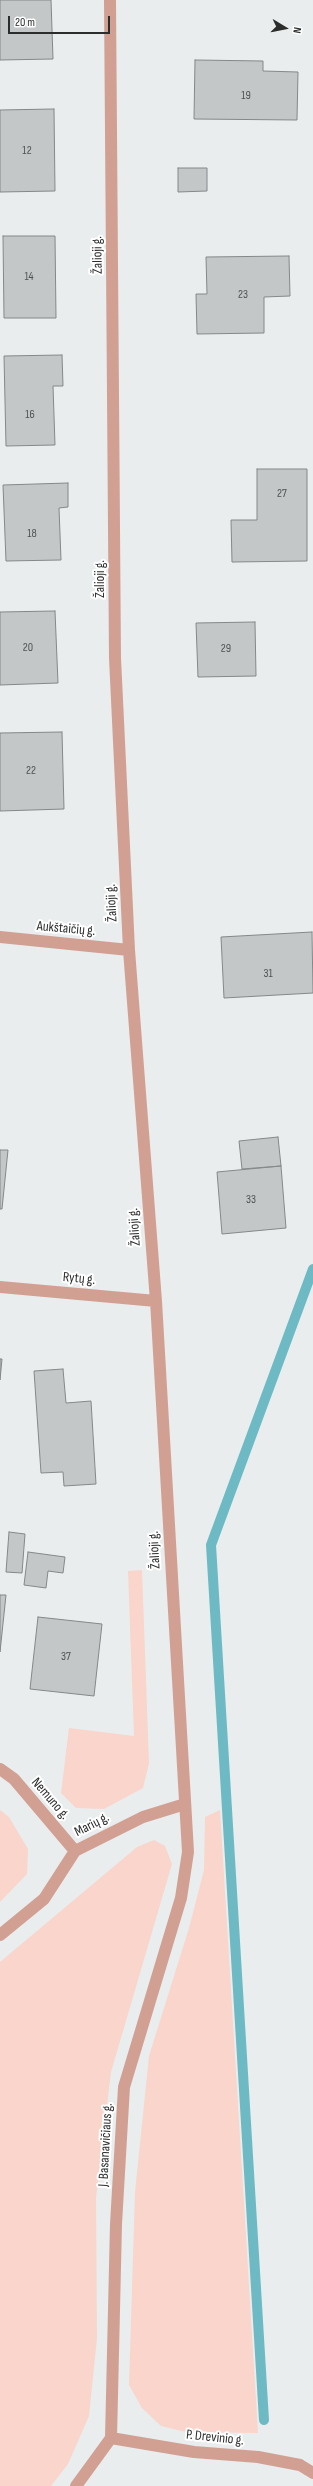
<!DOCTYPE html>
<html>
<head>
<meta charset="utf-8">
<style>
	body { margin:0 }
	#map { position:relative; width:313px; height:2486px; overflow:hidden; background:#e9edee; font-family:"Sofia Sans Condensed",sans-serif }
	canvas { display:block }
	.north { position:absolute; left:265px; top:8px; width:40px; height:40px; -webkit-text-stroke:3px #fff; paint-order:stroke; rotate:100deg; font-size:11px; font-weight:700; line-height:16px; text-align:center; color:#2b2c2c }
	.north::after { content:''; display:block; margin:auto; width:14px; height:18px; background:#2b2c2c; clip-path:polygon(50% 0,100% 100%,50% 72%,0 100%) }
	.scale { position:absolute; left:8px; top:16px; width:102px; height:18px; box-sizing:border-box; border:2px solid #2b2c2c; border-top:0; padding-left:5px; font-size:12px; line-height:14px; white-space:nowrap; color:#2b2c2c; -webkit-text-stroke:3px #fff; paint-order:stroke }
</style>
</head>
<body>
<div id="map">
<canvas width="313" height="2486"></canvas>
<div class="north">N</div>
<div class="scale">20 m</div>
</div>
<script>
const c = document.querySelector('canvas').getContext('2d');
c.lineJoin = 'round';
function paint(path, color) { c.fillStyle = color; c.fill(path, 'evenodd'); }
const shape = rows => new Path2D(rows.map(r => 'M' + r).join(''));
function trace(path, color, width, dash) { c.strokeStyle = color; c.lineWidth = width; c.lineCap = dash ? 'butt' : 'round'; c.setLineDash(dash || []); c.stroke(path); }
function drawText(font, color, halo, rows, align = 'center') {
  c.font = font + ' "Sofia Sans Condensed",sans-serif'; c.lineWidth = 4; c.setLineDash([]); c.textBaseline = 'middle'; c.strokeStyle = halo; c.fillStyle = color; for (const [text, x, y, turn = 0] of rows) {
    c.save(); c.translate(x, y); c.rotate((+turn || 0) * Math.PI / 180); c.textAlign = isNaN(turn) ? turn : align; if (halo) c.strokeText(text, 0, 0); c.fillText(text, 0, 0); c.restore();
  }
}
paint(shape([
	[142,1570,149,1763,143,1788,104,1809,76,1808,61,1793,69,1728,134,1736,128,1571],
	[0,1810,9,1817,28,1849,27,1874,0,1902],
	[220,1810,258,2433,186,2432,161,2426,142,2408,129,2385,135,2192,149,2056,189,1928,204,1870,205,1817],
	[154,1840,165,1846,172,1864,111,2072,96,2198,97,2338,89,2416,68,2464,51,2486,0,2486,0,1962,137,1847]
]), '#fad5cb');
trace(shape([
	[264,2420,211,1545,313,1269]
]), '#6ebac4', 10);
const building = shape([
	[0,0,51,0,53,59,0,60,0,0],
	[195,60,263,61,263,71,298,72,297,120,194,119,195,60],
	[54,109,55,191,0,192,0,110,54,109],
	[178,168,207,168,207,191,178,192,178,168],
	[3,236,55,236,56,318,4,318,3,236],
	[289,256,290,296,264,297,264,333,197,334,196,294,207,294,206,257,289,256],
	[62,355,63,386,53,386,55,445,6,446,4,356,62,355],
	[257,469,307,469,307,561,232,562,231,520,257,520,257,469],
	[68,483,68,507,59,508,61,560,6,561,3,485,68,483],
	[55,611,58,683,0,685,0,612,55,611],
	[255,622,256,676,198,677,196,623,255,622],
	[62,732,64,809,0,811,0,733,62,732],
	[312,932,313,993,224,998,221,937,312,932],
	[278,1137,281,1166,242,1169,239,1141,278,1137],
	[0,1150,8,1150,2,1209,0,1209,0,1150],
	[281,1166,286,1228,222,1234,217,1172,281,1166],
	[0,1359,2,1359,0,1380,0,1359],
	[63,1369,66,1403,91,1401,96,1484,64,1486,63,1472,41,1473,34,1371,63,1369],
	[9,1532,25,1534,22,1573,6,1572,9,1532],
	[28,1552,65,1557,63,1573,48,1571,46,1588,24,1585,28,1552],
	[0,1595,6,1595,0,1652,0,1595],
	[38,1617,102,1624,94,1696,30,1689,38,1617]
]);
paint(building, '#c3c7c7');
trace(building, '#848889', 1);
trace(shape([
	[0,937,129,950],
	[0,1287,156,1301],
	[0,1769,14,1779,75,1851],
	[0,1935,44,1899,75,1851,143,1817,185,1804],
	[111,2438,194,2452,258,2457,300,2465,313,2473],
	[76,2486,111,2438,116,2224,124,2087,181,1898,188,1852,156,1301,129,950,115,658,110,0]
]), '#d1a093', 12);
drawText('12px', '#515353', null, [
	["19",246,96],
	["12",27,151],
	["14",29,277],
	["23",243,295],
	["16",30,415],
	["27",282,494],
	["18",32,534],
	["20",28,648],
	["29",226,649],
	["22",31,771],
	["31",268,974],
	["33",251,1200],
	["37",66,1657]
]);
drawText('14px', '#2b2c2c', '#fff', [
	["Žalioji g.",98,255,-91],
	["Žalioji g.",100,579,-90],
	["Žalioji g.",112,903,-93],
	["Aukštaičių g.",66,929,5],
	["Žalioji g.",135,1227,-94],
	["Rytų g.",79,1279,5],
	["Žalioji g.",155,1550,-93],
	["Nemuno g.",50,1799,49],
	["Marių g.",92,1825,-27],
	["J. Basanavičiaus g.",106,2145,-87],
	["P. Drevinio g.",215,2438,6]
]);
</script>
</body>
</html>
